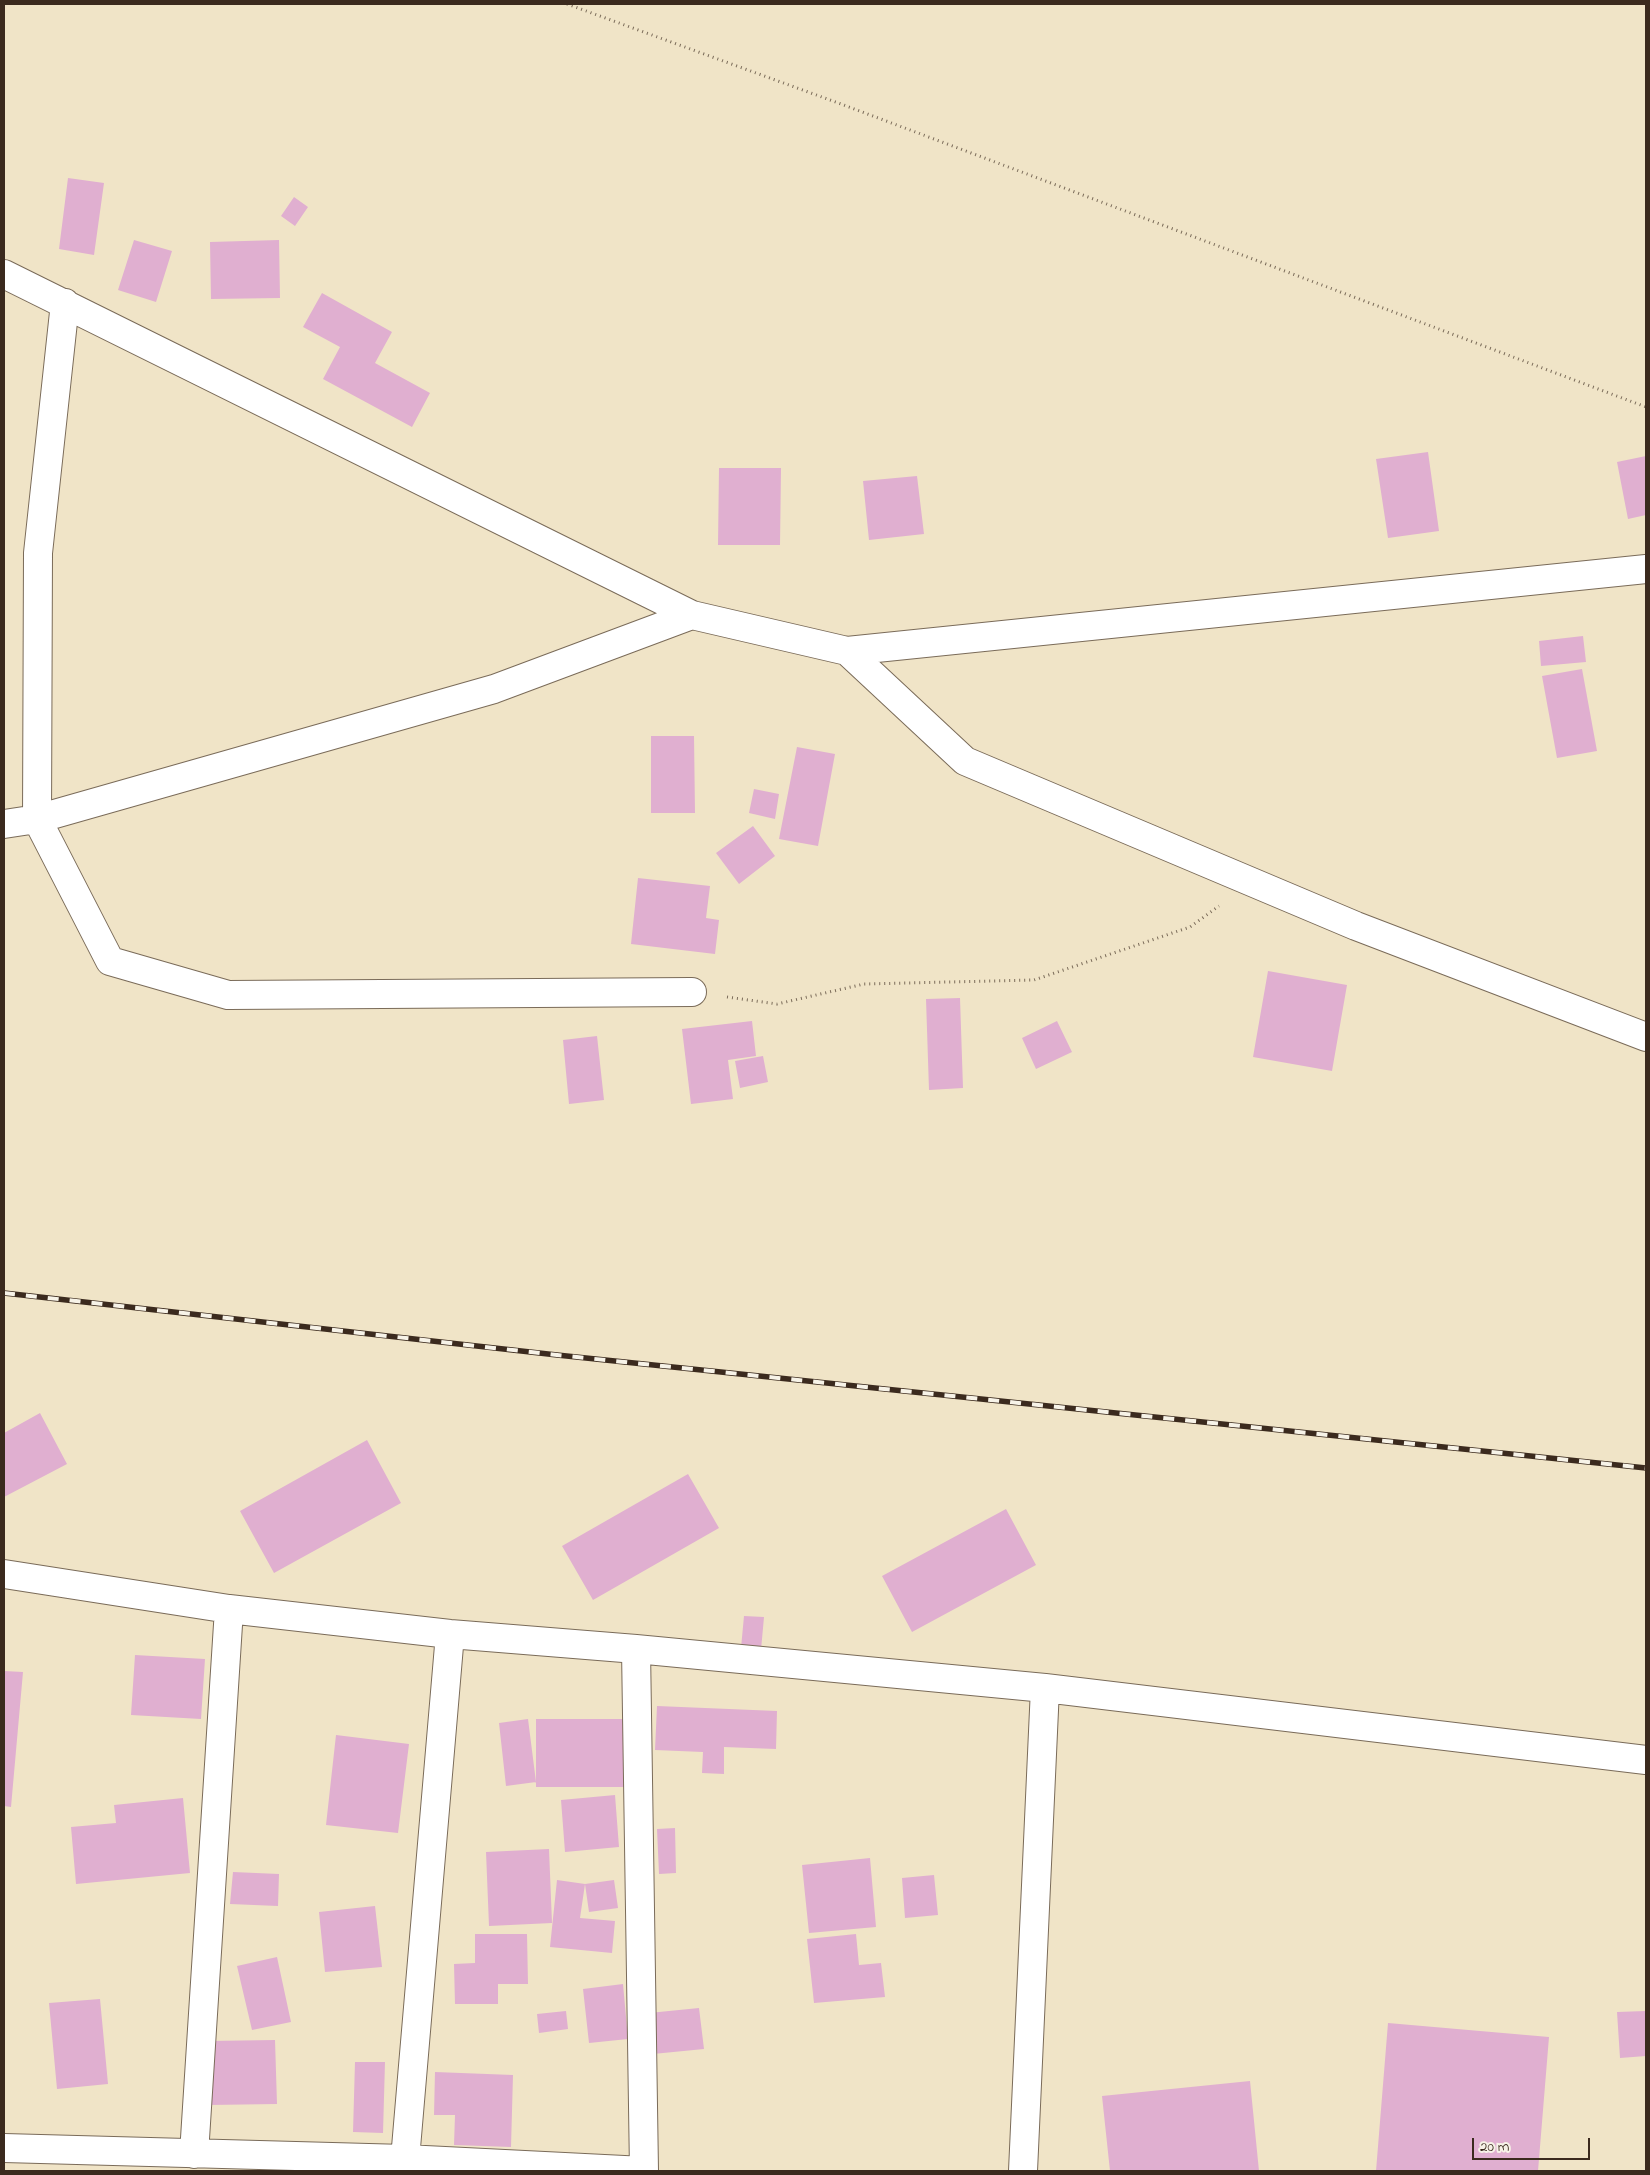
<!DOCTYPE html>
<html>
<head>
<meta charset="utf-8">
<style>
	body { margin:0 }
	#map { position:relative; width:1650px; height:2175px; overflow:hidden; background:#f0e4c7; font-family:"Indie Flower",sans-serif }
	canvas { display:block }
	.frame { position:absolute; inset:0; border:5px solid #3b2a1e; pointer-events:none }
	.scale { position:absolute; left:1472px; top:2138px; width:118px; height:22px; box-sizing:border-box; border:2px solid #3b2a1e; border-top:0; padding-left:6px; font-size:15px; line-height:18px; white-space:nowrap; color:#3b2a1e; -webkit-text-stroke:4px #f7f3e8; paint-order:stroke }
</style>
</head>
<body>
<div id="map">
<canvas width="1650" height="2175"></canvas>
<div class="frame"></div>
<div class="scale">20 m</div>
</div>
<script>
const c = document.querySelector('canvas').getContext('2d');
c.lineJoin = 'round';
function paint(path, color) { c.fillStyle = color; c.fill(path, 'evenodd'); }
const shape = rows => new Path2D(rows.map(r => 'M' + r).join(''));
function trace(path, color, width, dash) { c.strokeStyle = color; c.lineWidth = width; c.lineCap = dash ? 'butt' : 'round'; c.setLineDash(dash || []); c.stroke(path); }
paint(shape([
	[68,178,104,183,94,255,59,249],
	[294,197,308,207,295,226,281,216],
	[134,240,172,251,156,302,118,290],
	[279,240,280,298,211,299,210,242],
	[322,293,392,332,375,363,430,393,412,427,323,379,340,347,303,327],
	[1428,452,1439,531,1388,538,1376,459],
	[1646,456,1646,515,1628,519,1617,462],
	[719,468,781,468,780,545,718,545],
	[917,476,924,534,869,540,863,481],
	[1583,636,1586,662,1541,666,1539,641],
	[1582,669,1597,751,1557,758,1542,676],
	[651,736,694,736,695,813,651,813],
	[797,747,835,754,818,846,779,839],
	[754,789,779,794,775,819,749,813],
	[753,826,775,856,739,884,716,853],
	[638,878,710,886,706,918,719,920,715,954,631,944],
	[1268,971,1347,985,1332,1071,1253,1057],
	[960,998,963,1088,929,1090,926,999],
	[752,1021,756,1056,728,1060,733,1099,691,1104,682,1029],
	[1057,1021,1072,1052,1036,1069,1022,1038],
	[597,1036,604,1100,569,1104,563,1040],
	[763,1056,768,1082,740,1088,735,1061],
	[40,1413,67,1464,4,1497,4,1433],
	[367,1440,401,1503,274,1573,240,1511],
	[688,1474,719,1528,593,1600,562,1546],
	[1006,1509,1036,1565,912,1632,882,1576],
	[744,1616,764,1617,761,1650,741,1648],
	[135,1655,205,1659,201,1719,131,1715],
	[4,1671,23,1672,11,1807,4,1806],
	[657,1706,777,1711,776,1749,724,1747,724,1774,702,1773,703,1752,655,1750],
	[528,1719,536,1782,506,1786,499,1723],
	[536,1719,626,1719,626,1787,536,1787],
	[336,1735,409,1744,398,1833,326,1825],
	[615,1795,619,1847,565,1852,561,1800],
	[183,1798,190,1873,76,1884,71,1827,116,1823,114,1805],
	[675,1828,676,1873,659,1874,657,1829],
	[549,1849,552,1923,489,1926,486,1852],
	[870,1858,876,1927,809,1933,802,1865],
	[233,1872,279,1874,278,1906,230,1904],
	[934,1875,938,1915,905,1918,902,1878],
	[557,1880,585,1884,580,1918,615,1921,612,1953,550,1947],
	[614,1880,618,1908,589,1912,585,1884],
	[375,1906,382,1967,325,1972,319,1912],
	[475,1934,527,1934,528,1984,498,1984,498,2004,455,2004,454,1964,475,1963],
	[856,1934,859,1965,881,1963,885,1997,814,2003,807,1939],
	[277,1957,291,2022,252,2030,237,1966],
	[623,1984,628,2039,589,2043,583,1989],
	[100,1999,108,2084,57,2089,49,2003],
	[699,2008,704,2049,653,2054,649,2013],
	[566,2011,568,2029,539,2033,537,2014],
	[1646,2011,1646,2056,1620,2058,1617,2012],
	[1388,2023,1549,2037,1538,2171,1376,2171],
	[275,2040,277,2104,209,2105,207,2041],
	[355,2062,385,2062,383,2133,353,2132],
	[435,2072,513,2075,511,2147,454,2145,455,2115,434,2115],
	[1250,2081,1259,2171,1110,2171,1102,2096]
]), '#e0afd0');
const minor = shape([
	[4,274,692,615,847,651,1646,569],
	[65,303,38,553,37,819,110,961,228,995,692,992],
	[847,651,965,761,1356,926,1646,1037],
	[4,824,37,819,494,689,692,615],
	[4,1574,229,1609,450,1634,636,1649,1045,1688,1646,1760],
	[4,2148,405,2159,644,2171,636,1649],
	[194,2154,229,1609],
	[404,2171,450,1634],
	[1023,2171,1045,1688]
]);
trace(minor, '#7a6b59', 30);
trace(shape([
	[567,4,841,104,1646,407],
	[727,997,777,1004,864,984,1034,980,1190,927,1219,906]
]), '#7a6b59', 3, [1, 4]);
trace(minor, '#fff', 28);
const rail = shape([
	[4,1293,557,1355,1646,1468]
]);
trace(rail, '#3b2a1e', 5.5);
trace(rail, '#f7f3e8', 4, [11]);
</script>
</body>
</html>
